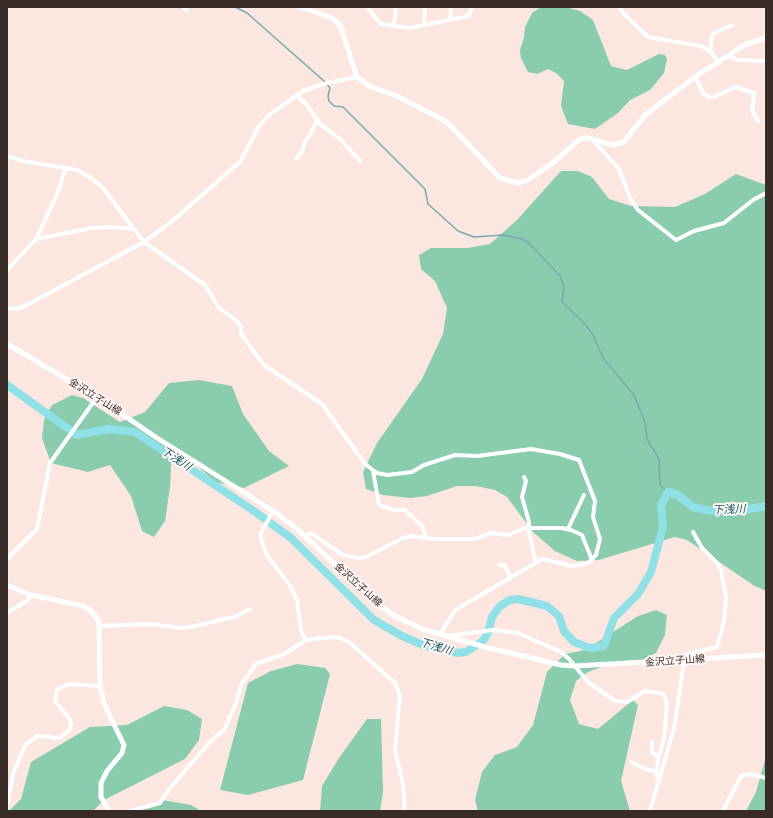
<!DOCTYPE html>
<html>
<head>
<meta charset="utf-8">
<style>
	body { margin:0 }
	#map { position:relative; width:773px; height:818px; overflow:hidden; background:#fbe7df; font-family:"Open Sans",sans-serif }
	canvas { display:block }
	.frame { position:absolute; inset:0; border:8px solid #392c27; pointer-events:none }
</style>
</head>
<body>
<div id="map">
<canvas width="773" height="818"></canvas>
<div class="frame"></div>
</div>
<script>
const c = document.querySelector('canvas').getContext('2d');
c.lineJoin = 'round';
function paint(path, color) { c.fillStyle = color; c.fill(path, 'evenodd'); }
const shape = rows => new Path2D(rows.map(r => 'M' + r).join(''));
function trace(path, color, width, dash) { c.strokeStyle = color; c.lineWidth = width; c.lineCap = dash ? 'butt' : 'round'; c.setLineDash(dash || []); c.stroke(path); }
function drawText(font, color, halo, rows, align = 'center') {
  c.font = font + ' "Open Sans","Noto Sans JP",sans-serif'; c.lineWidth = 4; c.setLineDash([]); c.textBaseline = 'middle'; c.strokeStyle = halo; c.fillStyle = color; for (const [text, x, y, turn = 0] of rows) {
    c.save(); c.translate(x, y); c.rotate((+turn || 0) * Math.PI / 180); c.textAlign = isNaN(turn) ? turn : align; if (halo) c.strokeText(text, 0, 0); c.fillText(text, 0, 0); c.restore();
  }
}
paint(shape([
	[541,7,565,7,580,11,593,20,611,66,627,70,659,54,665,55,667,59,664,73,650,90,630,100,618,113,595,129,568,124,561,106,564,81,556,73,548,69,537,74,528,72,521,58,520,50,524,37,525,27,532,13],
	[561,171,578,171,592,177,609,199,631,206,675,207,705,194,736,174,766,185,766,591,753,585,687,540,675,537,599,560,577,561,555,551,533,532,507,497,495,490,476,486,457,486,427,496,410,498,383,495,366,489,363,472,377,443,422,379,443,334,447,308,435,281,421,269,419,255,431,248,467,248,490,244,517,220],
	[199,380,232,386,243,414,269,451,289,466,244,488,215,482,187,457,172,450,170,487,165,521,154,537,142,531,131,496,110,465,88,472,51,463,42,438,44,420,52,405,72,395,83,398,120,422,145,412,169,383],
	[656,610,667,615,665,635,656,653,638,662,607,665,588,672,576,681,570,700,579,724,598,729,633,700,638,705,621,781,630,811,478,811,475,800,482,772,495,755,517,747,533,725,547,672,565,654,585,650,638,616],
	[297,664,325,668,330,674,303,780,248,795,220,790,248,683,271,671],
	[164,706,187,710,202,719,199,740,185,759,104,800,93,811,9,811,21,799,31,762,90,727,127,725],
	[367,719,381,719,383,792,380,811,320,811,322,786,339,758],
	[766,756,766,811,746,811,756,792],
	[162,800,191,805,201,811,137,811]
]), '#8accae');
trace(shape([
	[235,7,247,13,324,81,330,88,328,96,329,101,334,106,343,107,425,189,428,204,458,231,474,237,503,235,522,239,529,243,560,276,564,287,562,302,585,324,592,333,603,358,634,395,645,422,647,439,659,459,660,485,668,492]
]), '#76aaae', 1.5);
trace(shape([
	[7,385,77,435,109,429,135,432,254,511,291,538,374,620,402,636,423,645,458,653,466,652,483,641,488,633,492,617,500,606,510,600,518,599,547,606,559,616,564,631,574,642,590,648,604,646,614,618,638,594,651,572,663,527,661,505,668,492,676,494,693,507,706,510,732,512,766,506]
]), '#90e0e8', 8);
trace(shape([
	[183,7,187,10],
	[367,7,381,24,409,28,469,16,472,7],
	[620,7,622,12,648,37,701,46,711,52,718,62],
	[450,19,451,7],
	[424,25,425,7],
	[394,26,396,7],
	[710,52,712,36,714,33,732,25],
	[729,55,737,60,766,61],
	[695,77,704,94,709,97,714,97,736,87,754,93,752,111,758,121],
	[296,95,306,104,320,124,341,140,360,161],
	[592,139,619,169,630,198,638,210,676,240,694,231,724,223,753,200,766,193],
	[7,156,23,161,77,170,91,178,102,187,144,242,205,285,219,308,237,321,241,327,241,334,264,365,322,404,365,464,377,473,387,475,412,472,424,465,455,455,477,456,531,449,560,454,579,460,595,501,593,517,600,539,596,555,588,563,579,565,571,566,543,559,539,561,455,610,440,634],
	[296,159,302,152,304,144,312,131,317,120],
	[36,239,56,197,66,168],
	[7,270,36,239,92,228,111,227,134,229],
	[7,308,16,309,25,306,144,242,170,223,240,162,259,126,269,115,303,91,323,84,357,77],
	[373,471,379,505,395,510,405,510,422,526,426,537],
	[524,477,526,481,522,497,529,522,529,532,536,563],
	[273,511,260,535,266,554,289,584,297,600,301,631,306,640],
	[568,529,584,495],
	[304,536,311,533,343,555,359,558,366,557,403,538,411,536,434,539,474,539,491,533,508,535,525,528,562,528,571,530,582,535,592,560],
	[7,559,37,529,50,463,97,397],
	[499,565,505,565,510,578],
	[7,613,28,600,31,595],
	[99,626,152,624,181,628,196,626,237,616,250,609],
	[448,636,493,630,518,633,561,652,569,659,588,682,615,701,627,702,645,691,664,694,667,704,664,738,658,760,656,774,659,779],
	[652,742,652,752,658,757],
	[631,762,645,769,657,772],
	[7,807,13,774,25,745,37,736,60,738,70,729,71,725,69,718,55,701,57,690,68,684,100,686],
	[130,811,160,803,170,788,209,743,224,730,236,703,241,685,256,664,284,654,306,640,332,637,341,638,350,643,395,683,400,695,395,749,403,785,405,811],
	[650,811,674,729,685,656,687,654,717,647,724,621,726,597,721,570,718,564,702,548,693,532],
	[723,811,741,776,751,774,766,778]
]), '#fff', 4);
trace(shape([
	[300,7,332,18,340,25,357,77,369,86,397,96,447,122,500,178,518,183,528,180,555,161,580,139,588,138,613,145,624,142,645,115,695,77,746,44,766,38],
	[7,344,97,397,157,438,275,512,297,529,379,605,395,616,422,629,485,647,561,665,575,666,766,655],
	[7,585,31,595,83,606,89,609,97,618,99,623,100,686,104,704,124,745,122,753,107,771,101,783,101,797,109,811]
]), '#fff', 5);
drawText('10px', '#392c27', '#fef7f5', [
	["金沢立子山線",95,397,32],
	["金沢立子山線",358,585,42],
	["金沢立子山線",675,661,-4]
]);
drawText('italic 11px', '#0c545a', '#fef7f5', [
	["下浅川",176,459,33],
	["下浅川",729,510,-2],
	["下浅川",436,647,17]
]);
</script>
</body>
</html>
